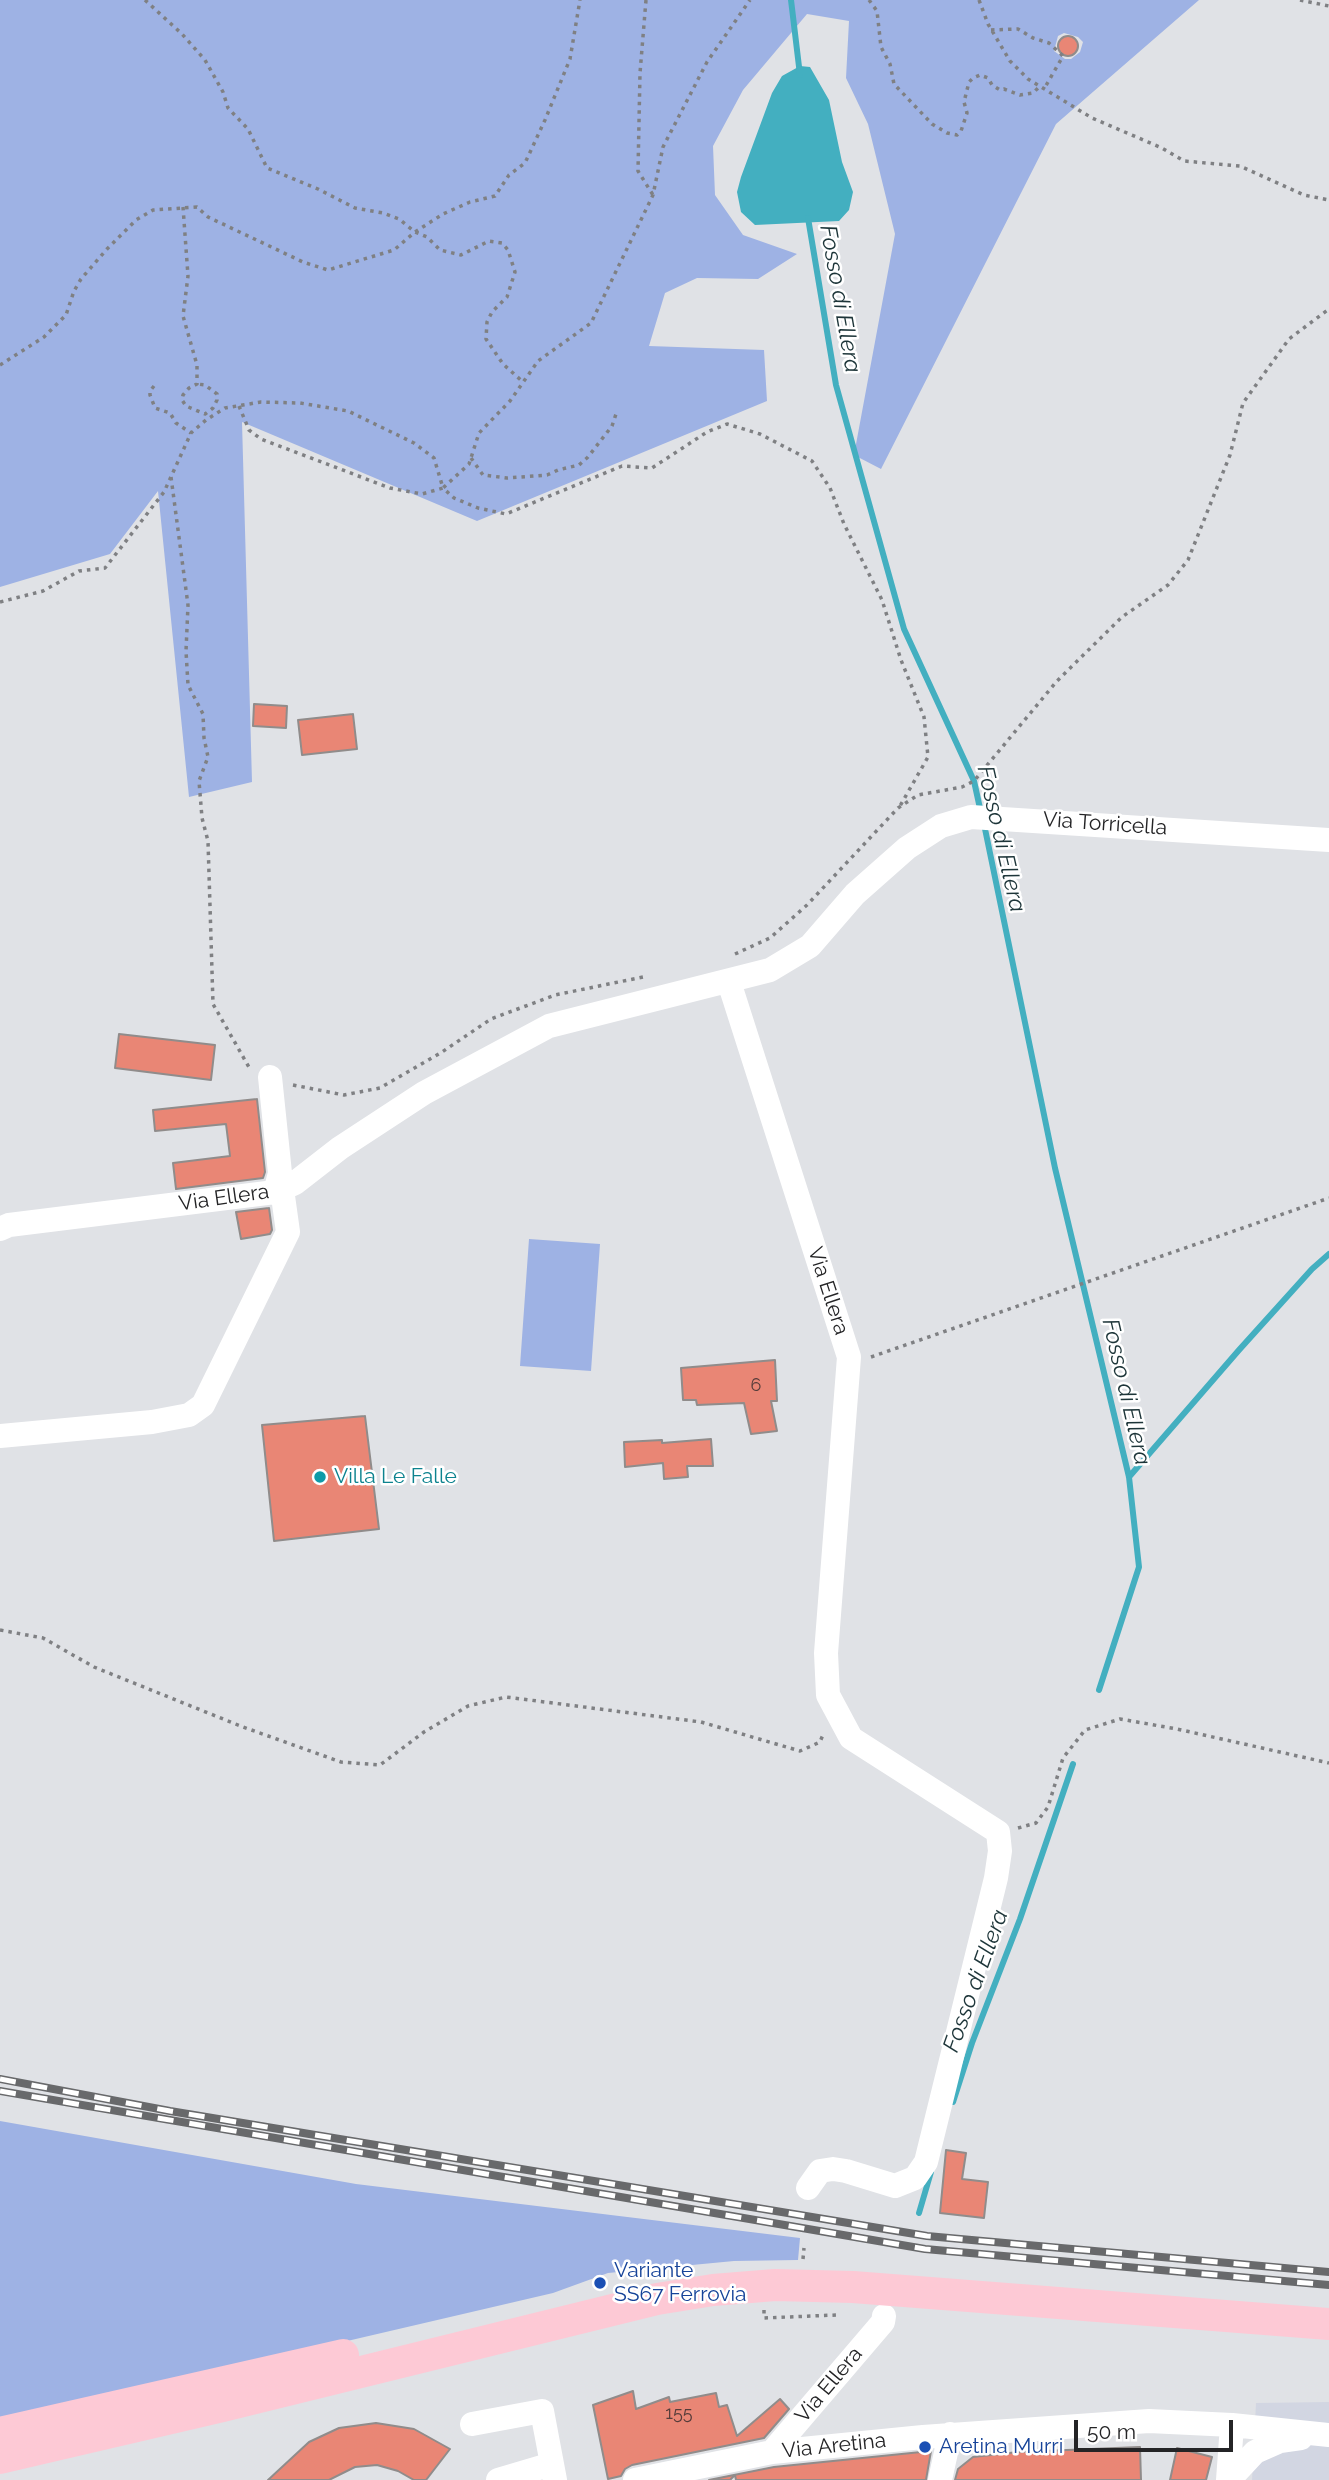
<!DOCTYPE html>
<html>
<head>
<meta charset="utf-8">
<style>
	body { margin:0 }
	#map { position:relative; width:1329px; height:2480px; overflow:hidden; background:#e0e2e6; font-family:Raleway,sans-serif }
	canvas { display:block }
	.scale { position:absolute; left:1074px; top:2420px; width:159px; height:32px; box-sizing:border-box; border:4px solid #242426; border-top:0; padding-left:9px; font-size:21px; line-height:24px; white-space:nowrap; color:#242426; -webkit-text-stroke:5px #fff; paint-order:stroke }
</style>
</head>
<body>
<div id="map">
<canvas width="1329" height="2480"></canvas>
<div class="scale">50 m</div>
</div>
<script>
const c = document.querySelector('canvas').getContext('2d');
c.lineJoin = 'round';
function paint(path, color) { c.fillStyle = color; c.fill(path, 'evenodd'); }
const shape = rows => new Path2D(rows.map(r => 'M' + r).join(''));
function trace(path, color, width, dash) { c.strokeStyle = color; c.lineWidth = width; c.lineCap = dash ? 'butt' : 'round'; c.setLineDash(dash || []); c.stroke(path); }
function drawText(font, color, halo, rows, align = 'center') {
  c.font = font + ' Raleway,sans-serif'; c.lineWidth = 5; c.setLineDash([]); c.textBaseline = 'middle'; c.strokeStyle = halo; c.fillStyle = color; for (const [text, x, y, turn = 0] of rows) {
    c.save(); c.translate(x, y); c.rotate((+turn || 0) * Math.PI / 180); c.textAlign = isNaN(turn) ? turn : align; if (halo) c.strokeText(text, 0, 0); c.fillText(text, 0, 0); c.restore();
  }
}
paint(shape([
	[1329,2402,1329,2480,1252,2480,1256,2403]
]), '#d2d6e2');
paint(shape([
	[0,0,1199,0,1056,124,881,469,854,455,895,234,868,124,846,78,849,21,807,14,743,90,713,146,715,195,743,235,797,254,758,279,697,278,665,293,649,346,764,350,767,401,477,521,242,422,252,782,189,797,158,491,110,554,0,587],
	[1064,33,1078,37,1083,42,1080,52,1071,59,1065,59,1054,51,1058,36],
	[529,1239,600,1244,591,1371,520,1366],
	[0,2121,356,2184,800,2238,798,2260,734,2261,608,2273,553,2293,0,2422]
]), '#9eb2e4');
paint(shape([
	[800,66,810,67,829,100,842,162,853,192,849,210,839,221,755,225,741,212,737,192,741,177,772,93,782,76]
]), '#43afc0');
trace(shape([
	[791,0,800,75],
	[808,218,836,385,904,629,974,781,981,813],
	[984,824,1055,1168,1129,1477,1139,1567,1099,1690],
	[1129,1477,1239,1350,1312,1269,1329,1254],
	[953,2102,972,2043,1020,1919,1073,1764],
	[919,2213,931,2172]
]), '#43afc0', 6);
const building = shape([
	'1058 46a10 10 0 1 1 20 0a10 10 0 1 1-20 0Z',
	[254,704,287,706,286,728,253,726,254,704],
	[353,714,357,749,302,755,298,720,353,714],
	[119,1034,215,1045,211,1080,115,1068,119,1034],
	[257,1099,265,1172,263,1178,176,1189,173,1163,230,1156,226,1124,155,1131,153,1110,257,1099],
	[269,1208,272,1230,270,1234,241,1239,236,1212,269,1208],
	[775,1360,777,1401,771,1401,777,1431,751,1434,744,1403,697,1405,696,1400,683,1400,681,1368,775,1360],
	[365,1416,379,1529,274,1541,262,1425,365,1416],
	[711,1439,713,1466,687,1466,688,1477,664,1479,663,1463,625,1467,624,1442,662,1440,662,1443,711,1439],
	[946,2150,966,2153,962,2179,988,2182,984,2218,940,2213,946,2150],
	[633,2391,636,2409,669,2397,670,2402,716,2393,719,2407,727,2405,737,2436,780,2399,789,2409,764,2438,632,2465,625,2469,621,2476,608,2479,593,2405,633,2391],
	[376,2423,414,2429,450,2449,426,2480,414,2480,398,2471,377,2465,355,2467,329,2480,268,2480,309,2442,339,2428,376,2423],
	[1140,2447,1141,2480,955,2480,958,2469,973,2457,1018,2452,1140,2447],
	[1177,2448,1212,2457,1206,2480,1170,2480,1177,2448],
	[931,2451,926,2480,736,2480,735,2475,730,2480,709,2480,774,2467,931,2451]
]);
paint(building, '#e98675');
trace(building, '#908c8b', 2);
trace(shape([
	[145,0,182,34,205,60,223,92,228,108,248,129,267,168,318,189,355,208,383,213,399,219,415,232,427,237,440,250,461,255,489,241,502,243,508,250,515,272,507,297,492,312,487,322,486,339,503,364,523,382],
	[646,0,640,73,638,171,653,195],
	[869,0,877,11,881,47,890,64,894,84,932,124,947,133,957,135,961,131,967,113,964,102,969,82,973,78,980,75,988,78,992,85,1000,90,1004,89,1020,95,1033,93,1040,86],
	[979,0,988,24,1010,61,1028,79,1092,118,1162,148,1184,161,1240,166,1304,195,1329,200],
	[1300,0,1329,6],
	[991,30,1018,29,1033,38,1049,43,1063,56,1044,89],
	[183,207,188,276,183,316,197,365,197,384,189,388,183,395,182,400,186,406,205,414,213,408,217,400,217,394,205,385,197,384],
	[0,365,44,337,66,315,74,291,81,279,107,249,136,220,153,210,197,207,208,217,303,262,328,270,394,250,415,232,443,214,470,202,495,196,509,175,525,163,545,120,570,59,580,0],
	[154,386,150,391,150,395,155,408,170,413,176,423,191,433],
	[239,406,249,430,261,439,390,488,422,494,443,488,454,498,478,508,506,514,622,466,652,468,707,432,727,424,760,434,812,461,830,488,844,524,882,600,901,660,924,717,928,757,900,806],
	[471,458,483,475,507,478,547,475,558,470,579,465,588,457,612,426,616,414],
	[171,477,188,605,186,651,188,685,203,714,204,738,208,757,199,781,202,818,208,841,213,1004,250,1069],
	[0,602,43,591,79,571,105,568,164,492,191,433,206,420,225,408,261,402,300,403,348,411,414,443,434,458,443,488,469,464,479,433,510,401,538,361,591,323,653,195,663,147,707,62,750,0],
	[735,954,770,938,807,905,898,808,918,795,962,787,974,781,1057,681,1122,617,1168,585,1188,560,1230,455,1243,403,1289,339,1329,309],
	[293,1085,344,1095,380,1088,442,1052,491,1019,555,995,643,977],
	[871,1357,1329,1198],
	[0,1630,43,1638,94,1667,243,1727,341,1762,380,1765,424,1732,468,1706,506,1697,701,1722,800,1751,820,1742,824,1732],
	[1018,1828,1036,1823,1048,1807,1063,1758,1085,1730,1120,1719,1177,1729,1329,1763],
	[803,2259,804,2248],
	[764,2310,764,2318,836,2315]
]), '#7f8083', 3.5, [3.5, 5]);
trace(shape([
	[729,982,849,1357,826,1653,828,1695,851,1738,998,1832,1000,1851,996,1878,926,2162,915,2178,895,2186,846,2171,833,2169,820,2171,808,2188],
	[270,1077,280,1173,275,1192],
	[0,1229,9,1225,275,1192,295,1183,340,1148,424,1093,549,1026,770,970,810,946,855,894,907,848,941,826,971,817,1329,840],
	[0,1436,152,1422,189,1415,203,1405,288,1232,282,1189],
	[472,2424,542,2411,555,2480],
	[772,2452,883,2322,884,2316],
	[498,2480,552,2464],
	[635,2480,772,2452,923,2437,1149,2421,1232,2425,1329,2435],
	[940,2480,950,2434],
	[1228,2480,1232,2425],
	[1229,2480,1255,2452,1280,2441,1301,2438]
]), '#fff', 24);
trace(shape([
	[0,2433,343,2355],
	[0,2458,223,2406,657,2299,713,2290,775,2285,853,2287,1329,2324]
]), '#fdc9d5', 32);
const rail = shape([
	[0,2079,170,2111,927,2236,1329,2272],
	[0,2091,925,2249,1329,2285]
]);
trace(rail, '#68696b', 8);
trace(rail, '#fff', 5, [16]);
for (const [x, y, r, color] of [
	[320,1477,7,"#0f9aa8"],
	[600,2283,7,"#1a4fb4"],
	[925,2447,7,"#1a4fb4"]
]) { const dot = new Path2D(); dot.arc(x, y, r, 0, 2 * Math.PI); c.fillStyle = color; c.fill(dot); trace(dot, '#fff', 2.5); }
drawText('18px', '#553c3a', null, [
	["6",756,1386],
	["155",679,2414]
]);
drawText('21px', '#242426', '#fff', [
	["Via Torricella",1105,824,4],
	["Via Ellera",224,1198,-8],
	["Via Ellera",828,1291,72],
	["Via Ellera",829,2385,-50],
	["Via Aretina",834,2446,-6]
]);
drawText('21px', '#0d838f', '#fff', [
	["Villa Le Falle",334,1477]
], 'left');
drawText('21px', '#164399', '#fff', [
	["Variante",614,2271],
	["SS67 Ferrovia",614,2295],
	["Aretina Murri",939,2447]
], 'left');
drawText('italic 23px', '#1d3539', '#fff', [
	["Fosso di Ellera",840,299,80],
	["Fosso di Ellera",1001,839,77],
	["Fosso di Ellera",1126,1392,77],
	["Fosso di Ellera",976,1981,-70]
]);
</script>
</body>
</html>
